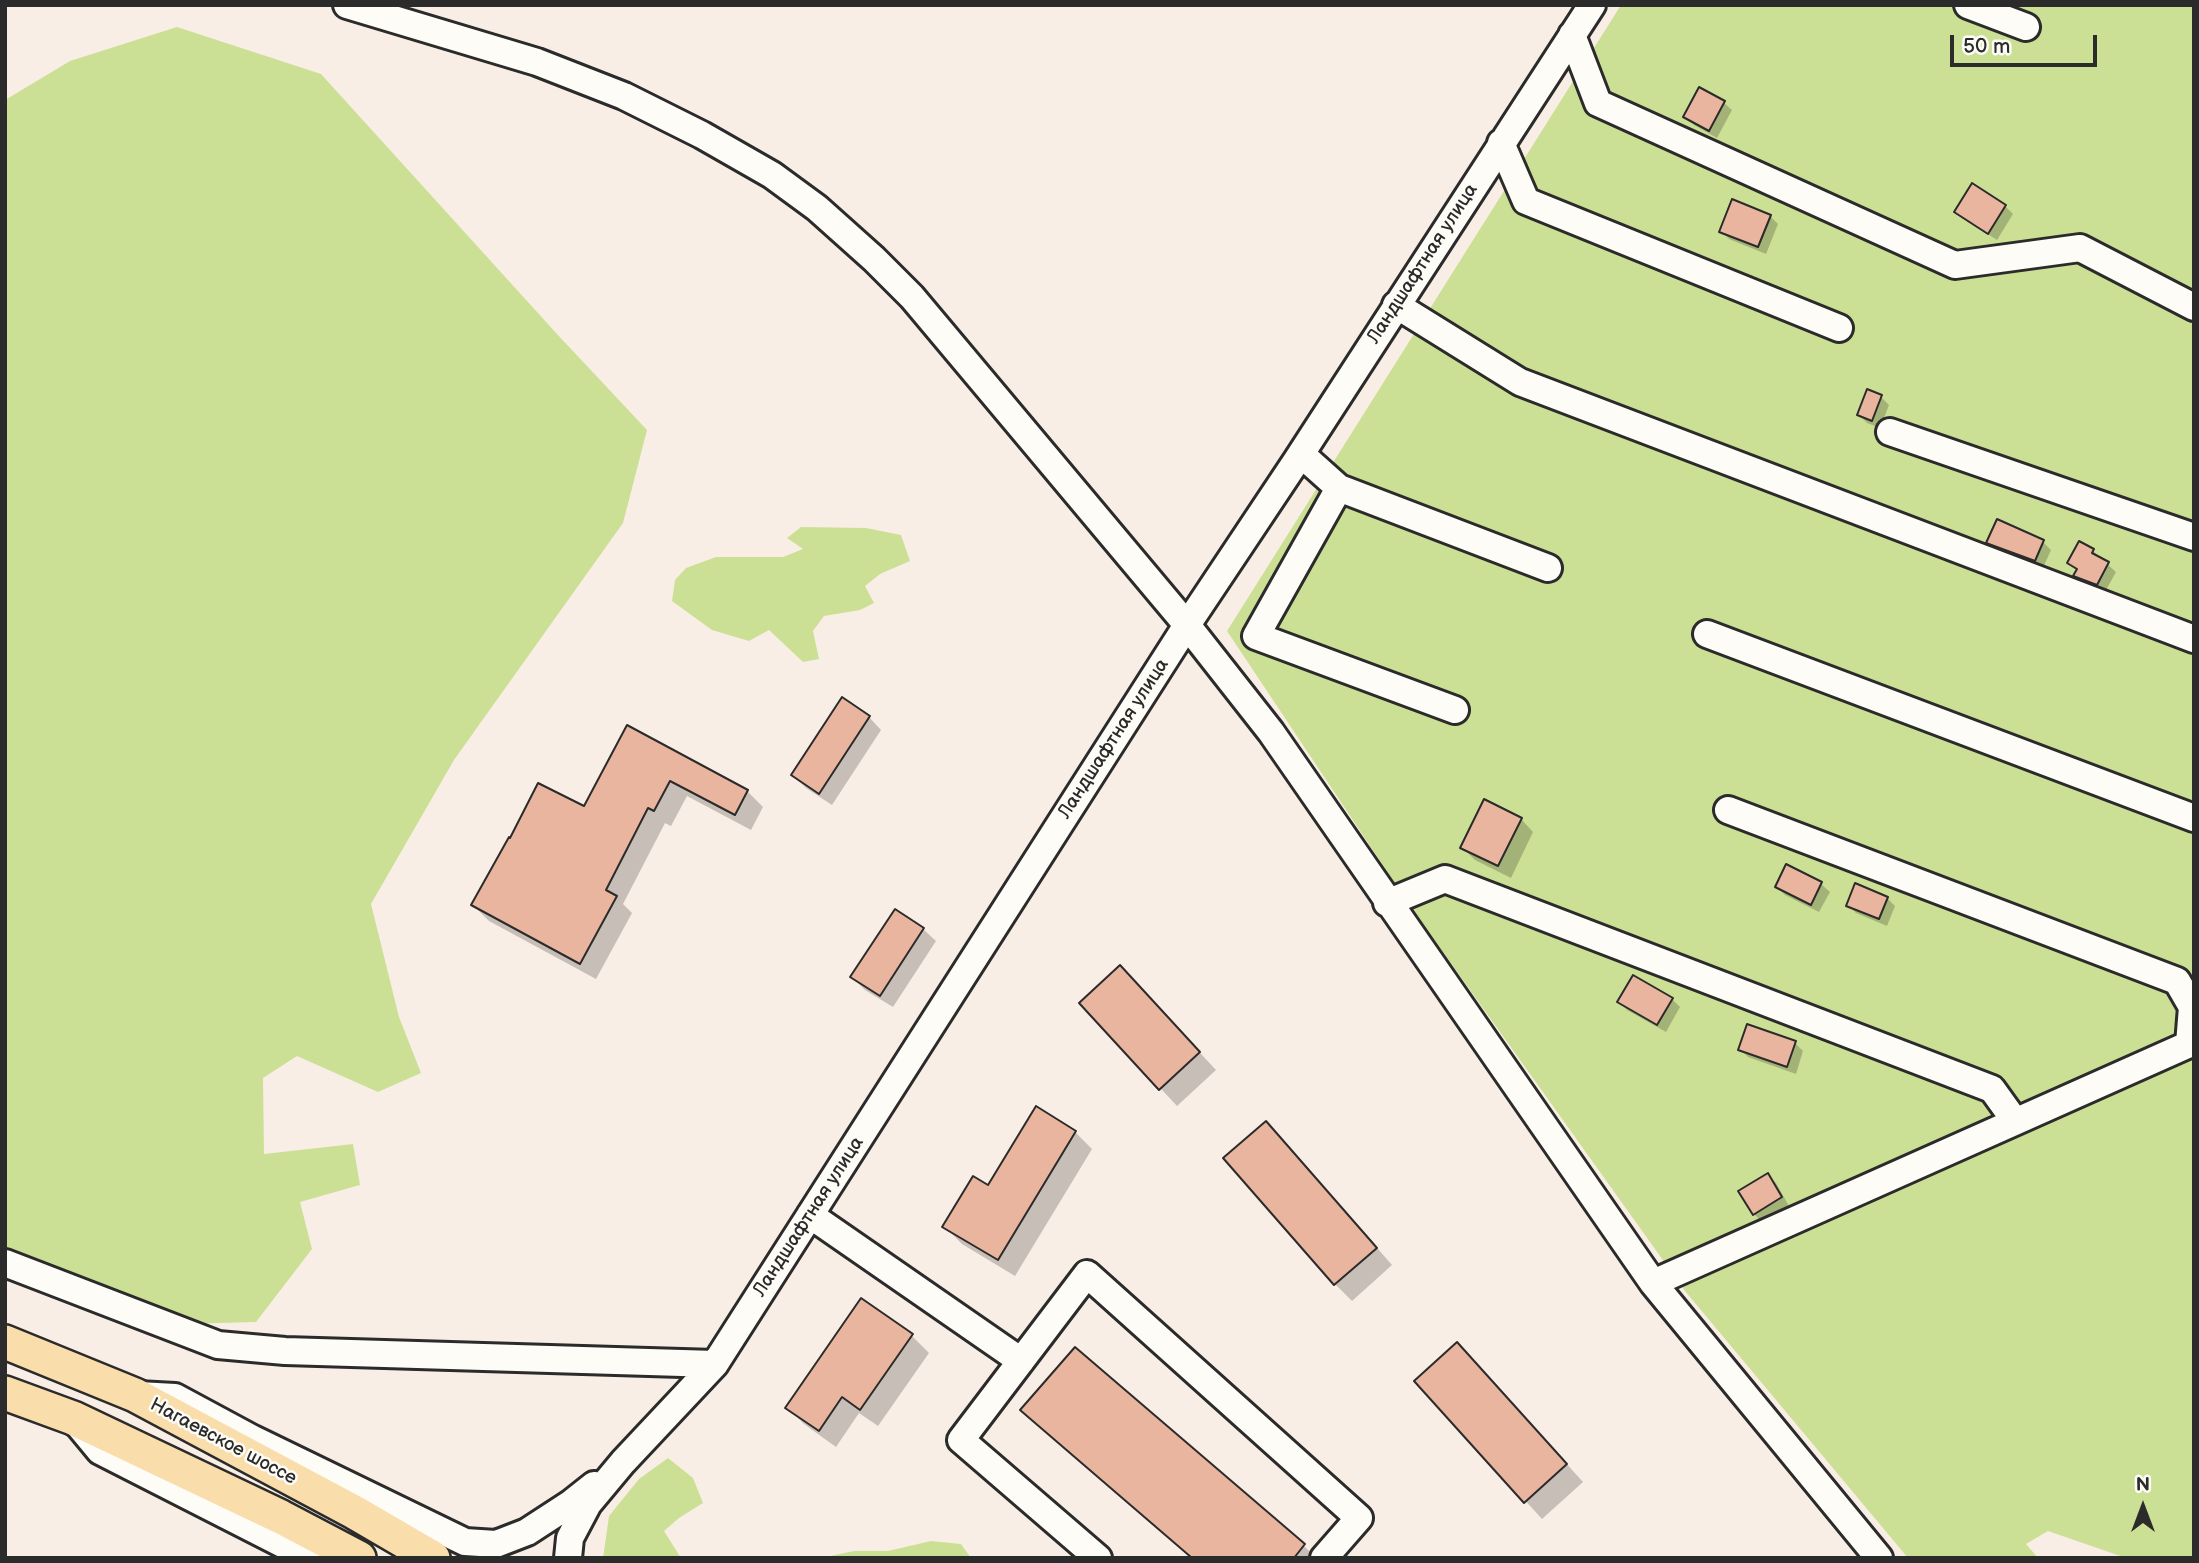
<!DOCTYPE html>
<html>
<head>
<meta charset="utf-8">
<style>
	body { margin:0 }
	#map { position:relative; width:2199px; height:1563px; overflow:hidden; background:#f9eee5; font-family:"Balsamiq Sans",sans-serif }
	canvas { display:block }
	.frame { position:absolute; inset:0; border:7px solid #2b2b2b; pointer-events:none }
	.north { position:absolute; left:2108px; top:1472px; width:70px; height:70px; -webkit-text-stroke:5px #fdfcf7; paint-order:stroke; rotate:0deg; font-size:19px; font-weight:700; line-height:28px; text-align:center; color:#2b2b2b }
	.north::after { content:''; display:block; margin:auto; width:24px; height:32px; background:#2b2b2b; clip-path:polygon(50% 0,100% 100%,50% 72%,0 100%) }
	.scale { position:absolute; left:1950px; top:35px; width:147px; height:32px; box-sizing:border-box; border:4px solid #2b2b2b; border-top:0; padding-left:9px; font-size:21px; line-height:24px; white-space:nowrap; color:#2b2b2b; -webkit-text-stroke:5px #fdfcf7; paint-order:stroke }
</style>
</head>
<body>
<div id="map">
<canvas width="2199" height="1563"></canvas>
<div class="frame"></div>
<div class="north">N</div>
<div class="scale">50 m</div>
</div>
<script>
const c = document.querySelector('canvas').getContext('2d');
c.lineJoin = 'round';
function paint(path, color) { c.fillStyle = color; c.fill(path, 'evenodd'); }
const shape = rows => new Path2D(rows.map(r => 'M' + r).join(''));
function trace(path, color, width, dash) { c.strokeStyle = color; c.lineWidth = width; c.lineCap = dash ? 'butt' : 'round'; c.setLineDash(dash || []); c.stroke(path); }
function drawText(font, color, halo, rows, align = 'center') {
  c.font = font + ' "Balsamiq Sans",sans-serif'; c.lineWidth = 5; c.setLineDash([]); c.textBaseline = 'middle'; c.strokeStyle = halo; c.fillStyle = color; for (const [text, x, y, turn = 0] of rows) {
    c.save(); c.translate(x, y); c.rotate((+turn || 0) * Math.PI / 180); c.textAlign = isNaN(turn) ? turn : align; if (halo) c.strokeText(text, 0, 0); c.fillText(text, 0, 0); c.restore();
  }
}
paint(shape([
	[1621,5,2194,5,2194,1558,2126,1558,2048,1531,2026,1544,2038,1558,1908,1558,1685,1291,1410,906,1227,631],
	[177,27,321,74,557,334,647,430,623,523,454,760,371,904,399,1017,421,1073,378,1092,297,1056,263,1078,264,1154,353,1144,360,1185,300,1202,312,1249,256,1322,182,1324,5,1260,5,100,70,61],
	[801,527,866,528,901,535,910,561,880,574,865,586,874,603,860,610,824,616,813,631,819,659,803,662,769,630,749,641,712,630,672,601,675,580,686,568,716,557,783,557,803,549,787,538],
	[668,1458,693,1478,703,1503,679,1518,664,1531,681,1558,603,1558,609,1516,639,1479],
	[931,1541,961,1544,971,1558,829,1558,830,1556,854,1551,888,1551]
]), '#cce095');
paint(shape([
	[1723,102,1732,110,1717,138,1694,125,1686,117],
	[1973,186,2005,206,2013,214,1997,240,1964,219,1956,211],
	[1770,216,1778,224,1766,254,1729,239,1721,231],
	[1881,397,1889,405,1880,428,1867,423,1859,415],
	[1988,542,2043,542,2051,550,2043,568,1996,550],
	[2093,551,2116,572,2105,592,2083,584,2075,576,2077,571,2069,563],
	[869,717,881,730,832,805,806,788,793,775],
	[628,727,747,791,763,807,751,830,687,796,671,826,665,823,623,904,632,913,596,979,489,921,473,905,584,809],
	[1521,819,1533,832,1511,878,1475,860,1462,847],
	[1787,867,1821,884,1830,892,1819,912,1785,895,1777,887],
	[1887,898,1895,906,1887,926,1856,913,1848,905],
	[923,929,936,941,893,1007,865,990,852,977],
	[1136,984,1216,1070,1177,1106,1081,1003],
	[1672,999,1680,1007,1666,1032,1627,1010,1619,1002],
	[1748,1026,1795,1043,1803,1051,1796,1074,1748,1057,1740,1049],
	[1075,1132,1092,1149,1015,1276,962,1244,945,1227,989,1187],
	[1283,1140,1392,1265,1352,1301,1335,1284],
	[1768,1175,1776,1183,1789,1206,1762,1222,1754,1214],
	[862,1301,912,1336,929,1353,878,1426,859,1413,836,1447,804,1424,788,1408],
	[1075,1349,1304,1546,1316,1558,1192,1558,1039,1427,1022,1410],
	[1474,1361,1583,1482,1542,1519,1416,1381]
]), '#0003');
const building = shape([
	[1699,87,1725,101,1709,131,1683,117,1699,87],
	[1972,183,2006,205,1988,234,1954,212,1972,183],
	[1732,199,1771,215,1758,247,1719,232,1732,199],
	[1867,389,1882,395,1872,421,1857,415,1867,389],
	[1997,519,2044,540,2035,561,1986,543,1997,519],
	[2079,541,2094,549,2092,553,2109,562,2097,585,2073,576,2077,569,2067,563,2079,541],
	[842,697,870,716,819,794,791,775,842,697],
	[627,725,748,790,735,815,670,781,654,811,648,808,606,890,617,896,580,964,471,905,509,837,510,838,538,783,584,806,627,725],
	[1484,799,1522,818,1498,866,1460,848,1484,799],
	[1786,864,1822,882,1811,905,1775,887,1786,864],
	[1855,883,1888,897,1879,919,1846,906,1855,883],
	[895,909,924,928,880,996,850,977,895,909],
	[1120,965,1200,1052,1159,1090,1079,1003,1120,965],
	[1633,975,1673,998,1657,1025,1617,1002,1633,975],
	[1747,1024,1796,1041,1787,1067,1738,1050,1747,1024],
	[1036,1106,1076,1131,998,1260,942,1227,973,1176,988,1185,1036,1106],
	[1266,1121,1377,1248,1334,1285,1223,1158,1266,1121],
	[1768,1173,1782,1197,1753,1215,1738,1191,1768,1173],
	[861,1298,913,1334,860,1410,842,1397,819,1431,785,1408,861,1298],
	[1457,1342,1567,1464,1524,1503,1414,1381,1457,1342],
	[1075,1347,1305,1544,1294,1558,1192,1558,1020,1410,1075,1347]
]);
paint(building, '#eab59e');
trace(building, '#2b2b2b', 2);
const minor = shape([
	[347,5,537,62,624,96,702,135,772,175,817,208,874,259,912,297,1187,625,1271,732,1653,1283,1879,1558],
	[1968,5,2026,27],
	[1572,35,1598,103,1955,265,2080,248,2194,307],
	[1501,143,1526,201,1839,328],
	[1396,305,1520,382,2194,639],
	[1890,432,2194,537],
	[1301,454,1339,488,1548,568],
	[1339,488,1256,636,1455,710],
	[1707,634,2194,818],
	[1728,810,2177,981,2192,1007,2189,1044],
	[1387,903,1445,879,1992,1089,2015,1121],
	[810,1215,1021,1361],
	[5,1263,218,1345,285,1351,715,1364],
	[1653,1283,2194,1042],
	[138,1395,175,1397,253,1439,465,1542,496,1544,527,1532,570,1504,594,1485],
	[76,1422,100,1451,310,1558],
	[568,1558,570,1538,588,1504,623,1462,715,1364,1187,625,1297,460,1592,5],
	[1098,1558,961,1440,1087,1274,1359,1518,1324,1558]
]);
const major = shape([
	[5,1342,135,1395,354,1512,433,1558],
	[5,1393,73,1418,281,1517,359,1558]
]);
trace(minor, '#2b2b2b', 32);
trace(major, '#2b2b2b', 38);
trace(minor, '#fdfcf7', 26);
trace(major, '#f9ddab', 33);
drawText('19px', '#2b2b2b', '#fdfcf7', [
	["Ландшафтная улица",1423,264,-57],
	["Ландшафтная улица",1114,739,-57],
	["Ландшафтная улица",809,1217,-57],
	["Нагаевское шоссе",223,1442,28]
]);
</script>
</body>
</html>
